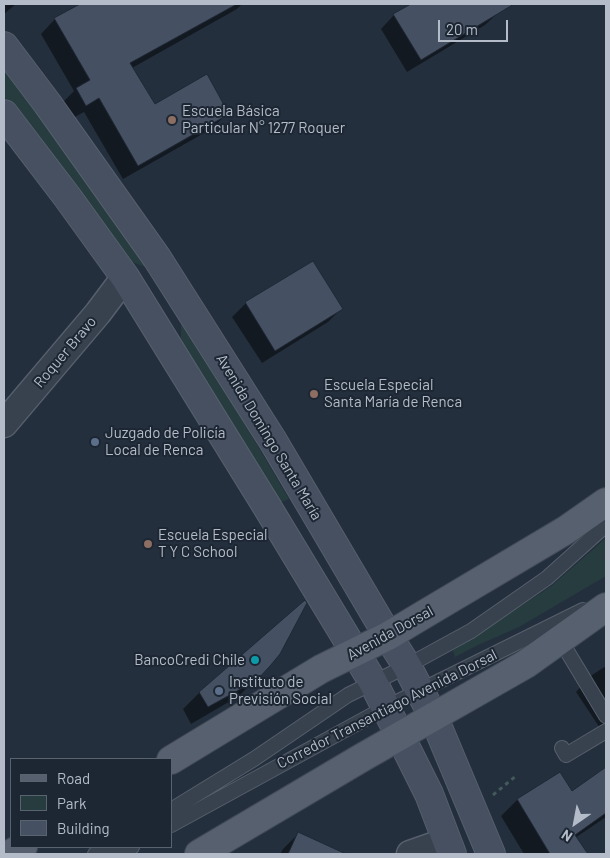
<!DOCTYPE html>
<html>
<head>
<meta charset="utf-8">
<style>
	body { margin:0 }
	#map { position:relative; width:610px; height:858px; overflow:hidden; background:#242f3e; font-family:Barlow,sans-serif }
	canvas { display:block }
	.frame { position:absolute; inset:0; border:5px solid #b4bcc9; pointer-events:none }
	.legend { position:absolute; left:10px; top:758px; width:162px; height:90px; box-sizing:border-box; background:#1d2633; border:1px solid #59626f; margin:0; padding:6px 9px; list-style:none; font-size:15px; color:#b4bcc9 }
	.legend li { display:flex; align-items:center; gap:10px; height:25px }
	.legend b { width:25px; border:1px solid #59626f }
	.north { position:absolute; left:550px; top:798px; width:50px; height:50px; -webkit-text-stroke:4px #1d2633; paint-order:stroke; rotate:213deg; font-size:14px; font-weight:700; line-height:20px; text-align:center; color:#b4bcc9 }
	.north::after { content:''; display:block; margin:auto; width:18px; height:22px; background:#b4bcc9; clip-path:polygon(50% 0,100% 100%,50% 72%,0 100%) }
	.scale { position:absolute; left:438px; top:20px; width:70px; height:22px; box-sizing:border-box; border:2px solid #b4bcc9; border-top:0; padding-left:6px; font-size:15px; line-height:18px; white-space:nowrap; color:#b4bcc9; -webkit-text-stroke:4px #1d2633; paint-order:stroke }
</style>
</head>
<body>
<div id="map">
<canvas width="610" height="858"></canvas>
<div class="frame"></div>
<ul class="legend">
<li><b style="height:6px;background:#56606e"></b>Road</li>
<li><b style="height:14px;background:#263c3f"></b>Park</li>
<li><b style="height:14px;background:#455162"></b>Building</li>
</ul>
<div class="north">N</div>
<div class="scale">20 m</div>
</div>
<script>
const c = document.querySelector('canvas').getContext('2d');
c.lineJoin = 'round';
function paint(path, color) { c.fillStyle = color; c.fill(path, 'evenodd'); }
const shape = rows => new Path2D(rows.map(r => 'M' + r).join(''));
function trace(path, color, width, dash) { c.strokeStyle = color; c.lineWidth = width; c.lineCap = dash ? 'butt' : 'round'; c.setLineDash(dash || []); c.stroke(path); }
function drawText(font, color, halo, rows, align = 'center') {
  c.font = font + ' Barlow,sans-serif'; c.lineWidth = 4; c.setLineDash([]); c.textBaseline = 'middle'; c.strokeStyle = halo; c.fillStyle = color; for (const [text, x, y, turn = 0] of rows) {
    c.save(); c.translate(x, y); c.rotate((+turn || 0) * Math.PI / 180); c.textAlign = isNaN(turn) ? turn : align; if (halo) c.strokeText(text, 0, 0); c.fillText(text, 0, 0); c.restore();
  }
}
paint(shape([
	[4,69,98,192,187,326,289,499,279,503,181,347,181,323,145,267,127,260,67,177,4,96],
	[606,538,606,576,519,627,476,646,455,657,453,650,550,587]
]), '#263c3f');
paint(shape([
	[4,4,16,4,4,14],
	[97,4,242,4,237,9,132,68,154,106,227,113,213,128,123,179,84,112,71,119,62,103,74,91,41,34,55,19,82,12],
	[413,4,494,4,499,12,485,25,407,72,381,29,394,15],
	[246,303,341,309,328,322,262,363,232,317],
	[270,665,239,696,191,724,183,709,200,692],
	[606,666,606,737,576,692,592,675],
	[606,769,606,817,575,838,586,854,524,854,501,816,517,800,571,793],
	[299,833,343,854,280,854,283,849]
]), '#0007');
const building = shape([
	[80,4,237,4,130,63,155,104,207,74,229,114,138,166,99,98,86,106,76,88,90,80,54,18,80,4],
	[411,4,514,4,421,60,393,14,411,4],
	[313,261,343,309,275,351,245,302,313,261],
	[305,600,307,603,280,654,270,666,257,680,208,707,199,692,305,600],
	[606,767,606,813,575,835,588,854,550,854,517,799,560,772,572,791,606,767],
	[298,832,346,854,288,854,298,832]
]);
paint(building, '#455162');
trace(building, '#1f2835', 1);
const service = shape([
	[561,641,606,716],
	[562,748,566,755,606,731],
	[171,810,254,759,348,695,407,666,471,631,547,578,606,525],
	[171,825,385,708,583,610],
	[95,854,108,847],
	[119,854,132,847]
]);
const minor = shape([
	[4,424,98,313,125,277],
	[410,854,447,841]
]);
const secondary = shape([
	[4,46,47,103,157,258,273,441,388,636,407,666,434,718,491,854],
	[4,114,68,198,125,277,266,505,373,682,429,794,452,854]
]);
const primary = shape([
	[171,760,321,669,388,636,423,615,566,530,606,502],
	[10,854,23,847],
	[199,854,363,757,526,664,606,607]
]);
trace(service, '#565f6c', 16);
trace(minor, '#565f6c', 29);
trace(secondary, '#565f6c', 30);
trace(primary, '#414a57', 30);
trace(shape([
	[493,795,517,775]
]), '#44595c', 3, [4, 4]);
trace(service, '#38414e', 14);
trace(minor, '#38414e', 26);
trace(secondary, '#465061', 28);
trace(primary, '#56606e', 28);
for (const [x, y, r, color] of [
	[172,120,5,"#8d6e63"],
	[314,394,5,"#8d6e63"],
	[95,442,5,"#5c6f8a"],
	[148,544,5,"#8d6e63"],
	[255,660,5,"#0f9aa8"],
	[219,691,5,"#5c6f8a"]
]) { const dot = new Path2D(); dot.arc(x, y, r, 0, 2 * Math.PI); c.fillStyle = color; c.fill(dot); trace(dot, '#1d2633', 2); }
drawText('15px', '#b4bcc9', '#1d2633', [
	["Escuela Básica",182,111],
	["Particular N° 1277 Roquer",182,128],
	["Escuela Especial",324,385],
	["Santa María de Renca",324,402],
	["Juzgado de Policía",105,433],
	["Local de Renca",105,450],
	["Escuela Especial",158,535],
	["T Y C School",158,552],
	["BancoCredi Chile",245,660,"right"],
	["Instituto de",229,682],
	["Previsión Social",229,699]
], 'left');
drawText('15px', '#b4bcc9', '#1d2633', [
	["Roquer Bravo",65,352,-50],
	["Avenida Domingo Santa María",269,437,59],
	["Avenida Dorsal",390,633,-29],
	["Corredor Transantiago Avenida Dorsal",387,709,-27]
]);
</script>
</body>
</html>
